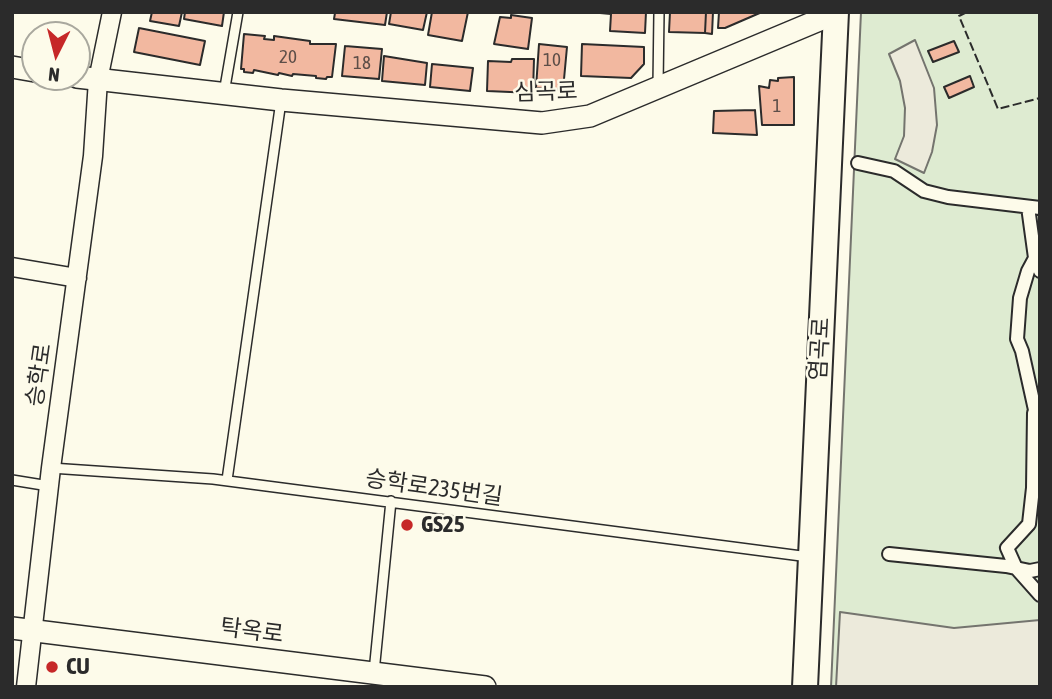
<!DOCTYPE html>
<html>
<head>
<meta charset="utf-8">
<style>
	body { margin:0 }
	#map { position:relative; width:1052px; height:699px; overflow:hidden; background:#fdfbea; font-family:"Asap Condensed",sans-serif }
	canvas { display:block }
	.frame { position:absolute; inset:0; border:14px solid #2b2b2b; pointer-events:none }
	.north { position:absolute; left:21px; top:21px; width:70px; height:70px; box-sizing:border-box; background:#fdfbea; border:2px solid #a9a89e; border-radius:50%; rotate:186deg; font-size:19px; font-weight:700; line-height:28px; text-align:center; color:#2b2b2b }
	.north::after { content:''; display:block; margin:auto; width:24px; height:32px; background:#c62828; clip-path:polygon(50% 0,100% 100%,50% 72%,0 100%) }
</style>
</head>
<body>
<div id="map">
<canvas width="1052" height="699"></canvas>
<div class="frame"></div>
<div class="north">N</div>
</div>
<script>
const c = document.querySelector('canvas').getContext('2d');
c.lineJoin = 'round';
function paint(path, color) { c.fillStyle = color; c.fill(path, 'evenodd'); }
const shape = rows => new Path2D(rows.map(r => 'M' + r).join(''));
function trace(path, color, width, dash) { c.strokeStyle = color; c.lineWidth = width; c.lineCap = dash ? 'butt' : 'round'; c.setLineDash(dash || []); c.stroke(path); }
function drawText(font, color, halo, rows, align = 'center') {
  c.font = font + ' "Asap Condensed","Noto Sans KR",sans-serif'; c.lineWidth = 5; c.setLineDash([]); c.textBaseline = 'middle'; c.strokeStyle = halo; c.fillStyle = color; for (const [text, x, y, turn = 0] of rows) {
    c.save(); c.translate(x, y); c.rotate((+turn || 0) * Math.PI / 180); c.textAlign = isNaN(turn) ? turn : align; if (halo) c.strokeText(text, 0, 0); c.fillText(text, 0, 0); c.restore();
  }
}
const green = shape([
	[861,12,1040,12,1040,687,831,687,861,12]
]);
paint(green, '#deebd1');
trace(green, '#74746e', 2);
const parking = shape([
	[915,40,934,88,937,125,932,152,924,173,895,159,904,136,905,108,900,81,889,54,915,40],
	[840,612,954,628,1040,620,1040,687,836,687,840,612]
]);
paint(parking, '#eceadb');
trace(parking, '#74746e', 2);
const building = shape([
	[152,12,182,12,179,26,150,21,152,12],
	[185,12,224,12,222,26,184,19,185,12],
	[330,12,387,12,385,25,334,19,335,13,330,12],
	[391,12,427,12,423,30,389,24,391,12],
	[432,12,468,12,462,41,428,35,432,12],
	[589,12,646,12,645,33,610,31,611,14,589,12],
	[670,12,706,12,705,33,669,32,670,12],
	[706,12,713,12,712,34,705,33,706,12],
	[719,12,762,12,725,28,718,28,719,12],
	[511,15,532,18,528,49,494,44,500,17,511,18,511,15],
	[139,28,205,41,200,65,134,52,139,28],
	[244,34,265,36,264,39,274,40,274,36,310,41,310,44,336,44,332,77,327,77,326,79,316,78,316,76,293,74,292,76,279,73,278,75,254,70,253,73,244,72,244,69,241,69,244,34],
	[954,41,959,52,933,62,928,51,954,41],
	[539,44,567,47,563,90,536,88,539,44],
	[582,44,644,47,644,64,631,78,581,76,582,44],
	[345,46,382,49,379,79,342,76,345,46],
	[384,56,427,63,425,85,382,81,384,56],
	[512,59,534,59,533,93,487,91,488,61,511,62,512,59],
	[432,64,473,68,470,91,430,87,432,64],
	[970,76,974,87,949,98,944,87,970,76],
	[794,77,794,125,762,125,759,86,769,88,770,80,778,81,778,78,794,77],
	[755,110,757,135,713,133,714,111,755,110]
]);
paint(building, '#f2b8a0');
trace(building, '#2b2b2b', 2);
const service = shape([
	[658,86,659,12],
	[224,93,238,12],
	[51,468,213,479,809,557],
	[12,480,49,486],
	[227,480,281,101],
	[374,672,391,501]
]);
const pedestrian = shape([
	[858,163,894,171,924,191,948,197,1040,208],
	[1028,207,1035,258,1040,271],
	[1035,258,1028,271,1020,298,1017,339,1022,351,1037,419],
	[1034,413,1033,488,1029,524,1007,548,1016,568,1040,595],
	[889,554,1006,566,1030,571,1040,569]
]);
const minor = shape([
	[12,267,77,278],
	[26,687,51,468,93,156,98,80,112,12]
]);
const tertiary = shape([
	[12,67,35,71],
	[77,77,281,100,542,123,590,116,836,13],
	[12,628,485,687]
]);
const secondary = shape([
	[805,687,836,12]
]);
trace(service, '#2b2b2b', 12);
trace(pedestrian, '#2b2b2b', 16);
trace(minor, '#2b2b2b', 21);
trace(tertiary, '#2b2b2b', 24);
trace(secondary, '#2b2b2b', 28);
trace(service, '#fdfbea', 9);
trace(pedestrian, '#fdfbea', 12);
trace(minor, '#fdfbea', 18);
trace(tertiary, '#fdfbea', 21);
trace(secondary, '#fdfbea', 24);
trace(shape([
	[967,12,959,16,998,109,1040,98]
]), '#2b2b2b', 2, [9, 3.5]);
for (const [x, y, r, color] of [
	[407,525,7,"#c62828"],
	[52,667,7,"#c62828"]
]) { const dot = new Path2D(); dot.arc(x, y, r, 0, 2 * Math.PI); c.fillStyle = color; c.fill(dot); trace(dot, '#fdfbea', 2.5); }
drawText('19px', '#5d4e48', null, [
	["20",288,57],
	["10",552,60],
	["18",362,63],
	["1",777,106]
]);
drawText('23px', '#2b2b2b', '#fdfbea', [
	["심곡로",546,92,-2],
	["염곡로",820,349,-87],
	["승학로",39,375,-82],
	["승학로235번길",434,488,8],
	["탁옥로",252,631,7]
]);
drawText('bold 23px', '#2b2b2b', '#fdfbea', [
	["GS25",421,525],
	["CU",66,667]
], 'left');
</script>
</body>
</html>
